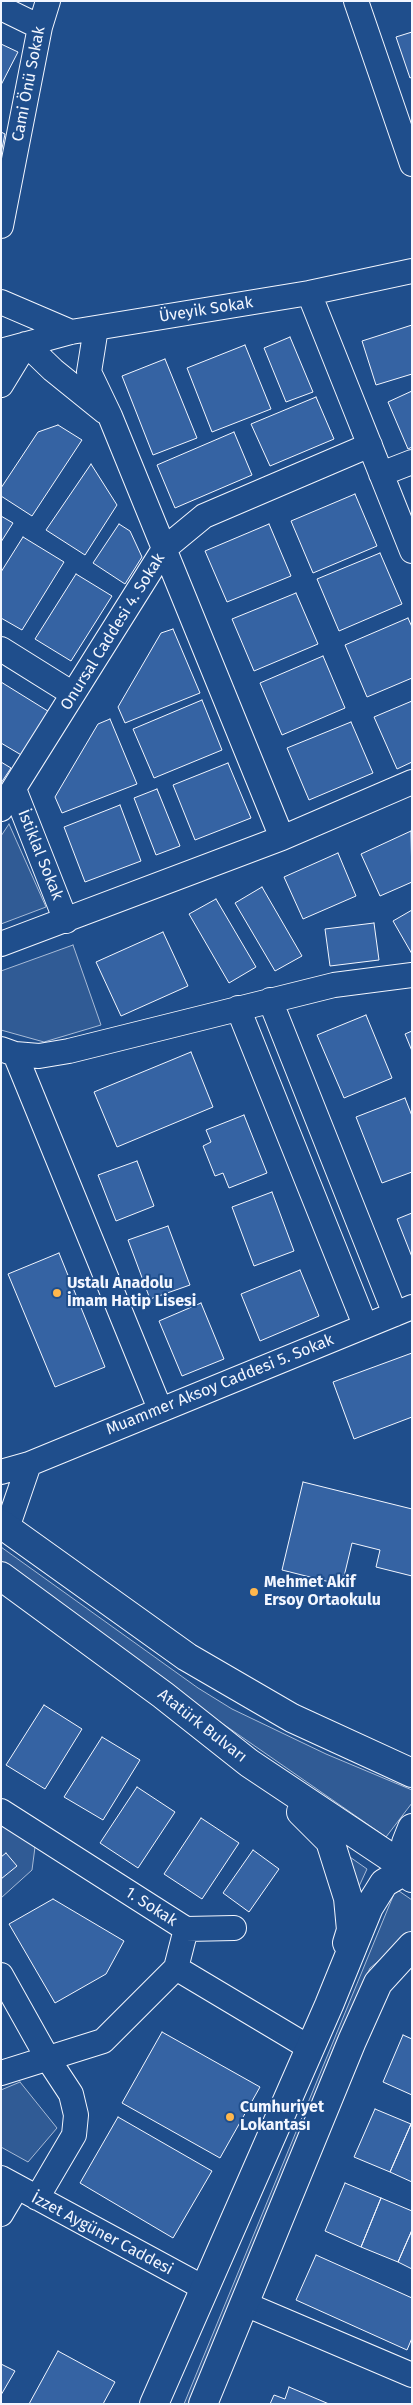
<!DOCTYPE html>
<html>
<head>
<meta charset="utf-8">
<style>
	body { margin:0 }
	#map { position:relative; width:413px; height:2405px; overflow:hidden; background:#1f4e8c; font-family:"Fira Sans",sans-serif }
	canvas { display:block }
	.frame { position:absolute; inset:0; border:2px solid #f2f6ff; pointer-events:none }
</style>
</head>
<body>
<div id="map">
<canvas width="413" height="2405"></canvas>
<div class="frame"></div>
</div>
<script>
const c = document.querySelector('canvas').getContext('2d');
c.lineJoin = 'round';
function paint(path, color) { c.fillStyle = color; c.fill(path, 'evenodd'); }
const shape = rows => new Path2D(rows.map(r => 'M' + r).join(''));
function trace(path, color, width, dash) { c.strokeStyle = color; c.lineWidth = width; c.lineCap = dash ? 'butt' : 'round'; c.setLineDash(dash || []); c.stroke(path); }
function drawText(font, color, halo, rows, align = 'center') {
  c.font = font + ' "Fira Sans",sans-serif'; c.lineWidth = 4; c.setLineDash([]); c.textBaseline = 'middle'; c.strokeStyle = halo; c.fillStyle = color; for (const [text, x, y, turn = 0] of rows) {
    c.save(); c.translate(x, y); c.rotate((+turn || 0) * Math.PI / 180); c.textAlign = isNaN(turn) ? turn : align; if (halo) c.strokeText(text, 0, 0); c.fillText(text, 0, 0); c.restore();
  }
}
const built = shape([
	[9,824,46,907,1,924,1,836,9,824],
	[73,945,101,1025,44,1042,1,1030,1,971,73,945],
	[1,1547,198,1688,232,1709,326,1754,412,1790,412,1803,386,1837,200,1708,1,1562,1,1547],
	[1,1823,35,1847,32,1870,1,1898,1,1823],
	[347,1855,367,1869,356,1893,347,1855],
	[396,1889,412,1900,412,1934,370,1968,333,2050,189,2404,184,2404,396,1889],
	[20,2082,57,2128,28,2162,1,2147,1,2090,20,2082]
]);
paint(built, '#305b95');
trace(built, '#a8bbd7', 1);
const building = shape([
	[412,32,412,77,410,78,396,37,412,32],
	[1,44,18,52,1,85,1,44],
	[1,132,5,134,1,153,1,132],
	[412,325,412,374,376,385,362,341,412,325],
	[290,337,313,392,286,402,264,348,290,337],
	[245,345,271,409,212,432,187,368,245,345],
	[165,359,197,438,153,455,122,376,165,359],
	[412,391,412,447,408,449,388,402,412,391],
	[316,397,334,439,270,466,251,424,316,397],
	[58,425,82,440,32,516,1,496,1,488,38,432,58,425],
	[234,432,252,475,175,508,157,465,234,432],
	[91,464,117,505,85,555,46,530,91,464],
	[355,494,377,546,313,573,291,521,355,494],
	[1,516,13,523,1,542,1,516],
	[119,524,130,531,142,557,125,584,93,563,119,524],
	[269,524,291,576,227,602,205,551,269,524],
	[23,537,64,562,22,630,1,618,1,572,23,537],
	[380,553,402,604,339,631,317,579,380,553],
	[76,574,112,596,71,661,35,639,76,574],
	[296,593,318,644,254,671,232,619,296,593],
	[408,618,412,627,412,678,367,697,345,645,408,618],
	[173,629,200,693,125,723,118,707,161,633,173,629],
	[323,656,345,708,282,735,260,683,323,656],
	[1,682,51,713,23,756,1,743,1,682],
	[202,700,222,750,154,778,133,729,202,700],
	[412,701,412,762,397,769,374,717,412,701],
	[110,719,137,784,62,813,55,797,98,724,110,719],
	[351,722,373,773,309,800,287,748,351,722],
	[1,762,11,768,1,783,1,762],
	[228,763,251,818,195,840,173,785,228,763],
	[157,789,180,846,156,855,134,798,157,789],
	[120,805,141,861,85,882,64,827,120,805],
	[411,831,412,882,380,896,361,854,411,831],
	[338,853,356,896,303,919,284,877,338,853],
	[262,887,302,956,275,971,235,903,262,887],
	[216,899,256,967,229,983,189,914,216,899],
	[412,910,412,954,393,921,412,910],
	[374,923,379,960,330,966,325,929,374,923],
	[163,932,188,986,121,1016,96,962,163,932],
	[366,1015,392,1078,344,1098,317,1035,366,1015],
	[412,1031,412,1051,405,1034,412,1031],
	[191,1052,213,1107,117,1147,94,1092,191,1052],
	[405,1098,412,1116,412,1172,382,1183,356,1117,405,1098],
	[244,1115,267,1173,229,1188,223,1173,215,1176,203,1146,211,1142,206,1130,244,1115],
	[137,1161,154,1206,116,1221,98,1175,137,1161],
	[272,1192,294,1251,254,1266,232,1207,272,1192],
	[412,1213,412,1257,397,1219,412,1213],
	[168,1226,190,1285,150,1299,128,1240,168,1226],
	[59,1253,105,1367,55,1387,8,1274,59,1253],
	[300,1270,319,1316,260,1341,241,1294,300,1270],
	[201,1303,224,1359,182,1376,159,1321,201,1303],
	[412,1353,412,1417,354,1439,333,1382,412,1353],
	[303,1482,412,1509,412,1576,376,1567,380,1550,352,1543,342,1585,282,1570,303,1482],
	[44,1705,82,1729,45,1789,6,1765,44,1705],
	[102,1737,140,1760,103,1820,64,1797,102,1737],
	[137,1787,175,1812,138,1868,100,1843,137,1787],
	[201,1818,239,1843,202,1899,164,1874,201,1818],
	[253,1850,279,1869,249,1912,223,1893,253,1850],
	[6,1853,17,1866,1,1879,1,1857,6,1853],
	[53,1899,124,1941,106,1974,55,2003,9,1924,53,1899],
	[162,2032,260,2087,220,2158,122,2103,162,2032],
	[403,2035,412,2039,412,2095,383,2082,403,2035],
	[375,2109,411,2124,390,2172,354,2157,375,2109],
	[118,2117,212,2171,173,2238,80,2183,118,2117],
	[411,2124,412,2125,412,2182,390,2172,411,2124],
	[345,2183,381,2198,361,2247,325,2231,345,2183],
	[381,2198,412,2211,412,2230,398,2262,361,2247,381,2198],
	[412,2230,412,2269,398,2262,412,2230],
	[316,2255,412,2298,412,2338,407,2350,296,2300,316,2255],
	[58,2351,115,2382,103,2404,29,2404,58,2351],
	[1,2364,15,2371,1,2395,1,2364],
	[289,2387,329,2404,270,2404,274,2395,285,2399,289,2387]
]);
paint(building, '#3563a3');
trace(building, '#f2f6ff', 1);
const minor = shape([
	[356,1,412,164],
	[1,8,40,27],
	[1,226,40,27,48,1],
	[309,293,412,551],
	[1,302,71,332],
	[96,328,89,372,110,416,282,838],
	[1,351,71,332,309,293,412,271],
	[1,385,26,344,53,370,105,412],
	[381,474,412,462],
	[1,649,73,694],
	[14,789,66,921],
	[1,809,164,549,204,516,370,445],
	[1,944,282,838,412,782],
	[270,1000,395,1314],
	[238,1008,365,1325],
	[1,1049,15,1054,39,1056,69,1051,334,985,412,975],
	[15,1054,160,1409],
	[29,1464,412,1307],
	[1,1472,29,1464,7,1528],
	[1,1811,186,1929,176,1968,310,2048],
	[186,1929,234,1928],
	[1,1975,48,2059,71,2094,76,2115,74,2135,37,2198],
	[1,2073,103,2041,176,1968],
	[1,2178,204,2288],
	[1,2214,17,2187],
	[245,2304,412,2375]
]);
const major = shape([
	[1,1524,187,1657,292,1718,412,1773],
	[1,1576,163,1695,249,1763,408,1869,384,1883,369,1907,329,2005,154,2404],
	[301,1812,330,1841,348,1898,351,1930,347,1943],
	[412,1828,406,1843,406,1861,412,1878],
	[203,2404,352,2041,378,1983,412,1946]
]);
trace(minor, '#f2f6ff', 26);
trace(major, '#f2f6ff', 30);
trace(minor, '#1f4e8c', 24);
trace(major, '#1f4e8c', 28);
for (const [x, y, r, color] of [
	[57,1293,5,"#ffb74d"],
	[254,1592,5,"#ffb74d"],
	[230,2117,5,"#ffb74d"]
]) { const dot = new Path2D(); dot.arc(x, y, r, 0, 2 * Math.PI); c.fillStyle = color; c.fill(dot); trace(dot, '#1f4e8c', 2); }
drawText('16px', '#f2f6ff', '#1f4e8c', [
	["Cami Önü Sokak",29,84,-79],
	["Üveyik Sokak",206,310,-9],
	["Onursal Caddesi 4. Sokak",113,632,-58],
	["İstiklal Sokak",40,855,68],
	["Muammer Aksoy Caddesi 5. Sokak",220,1385,-22],
	["Atatürk Bulvarı",202,1726,38],
	["1. Sokak",151,1907,33],
	["İzzet Aygüner Caddesi",102,2234,28]
]);
drawText('bold 16px', '#f2f6ff', '#1f4e8c', [
	["Ustalı Anadolu",67,1284],
	["İmam Hatip Lisesi",67,1302],
	["Mehmet Akif",264,1583],
	["Ersoy Ortaokulu",264,1601],
	["Cumhuriyet",240,2108],
	["Lokantası",240,2126]
], 'left');
</script>
</body>
</html>
